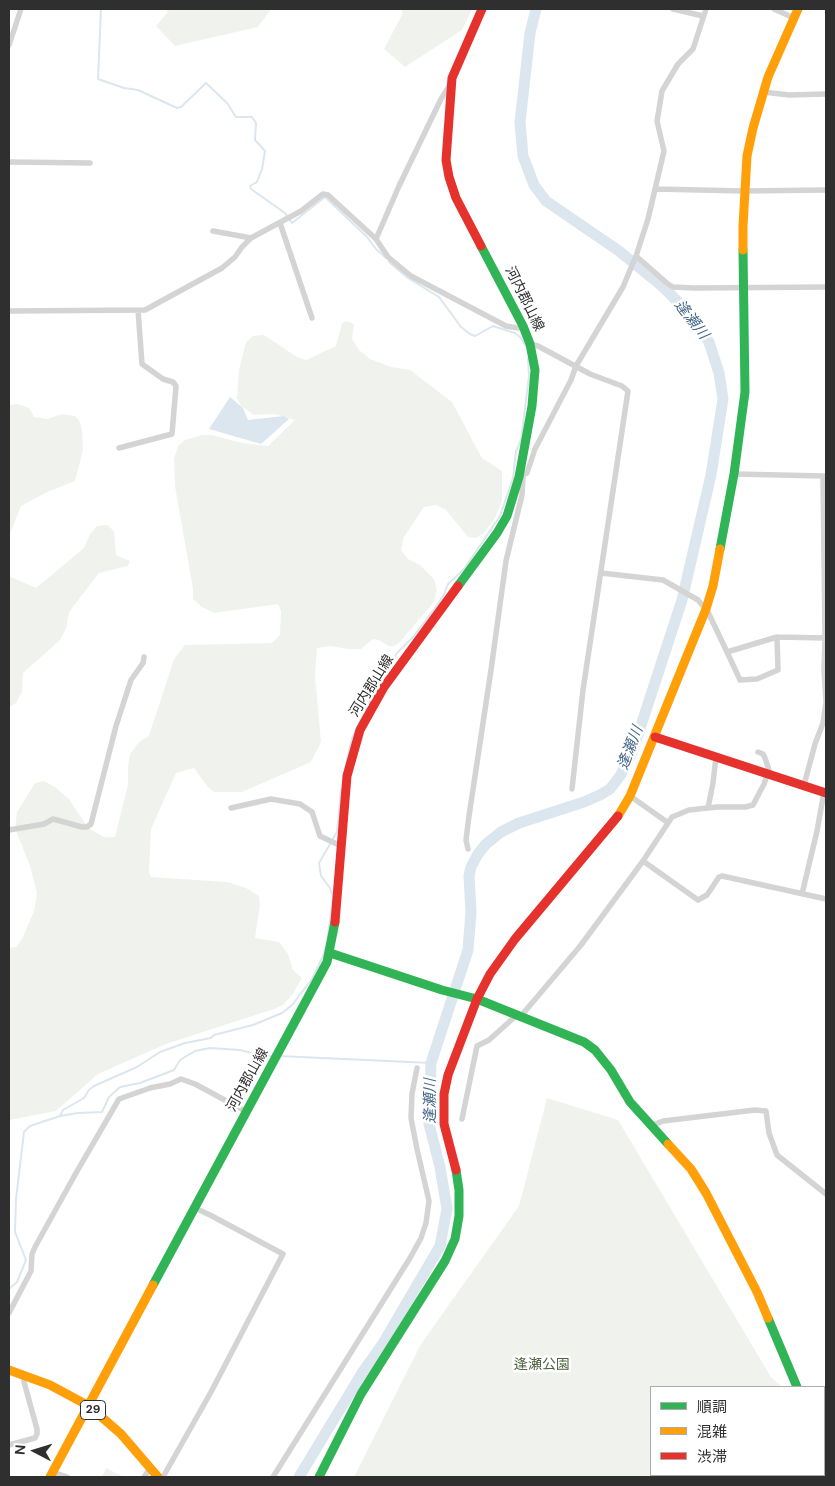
<!DOCTYPE html>
<html>
<head>
<meta charset="utf-8">
<style>
	body { margin:0 }
	#map { position:relative; width:835px; height:1486px; overflow:hidden; background:#fff; font-family:"DM Sans","Noto Sans JP",sans-serif }
	canvas { display:block }
	.frame { position:absolute; inset:0; border:10px solid #2f2f2f; pointer-events:none }
	.legend { position:absolute; left:650px; top:1386px; width:175px; height:90px; box-sizing:border-box; background:#fff; border:1px solid #acacac; margin:0; padding:6px 9px; list-style:none; font-size:15px; color:#2f2f2f }
	.legend li { display:flex; align-items:center; gap:10px; height:25px }
	.legend b { width:25px; border:1px solid #acacac }
	.north { position:absolute; left:10px; top:1426px; width:50px; height:50px; -webkit-text-stroke:4px #fff; paint-order:stroke; rotate:275deg; font-size:14px; font-weight:700; line-height:20px; text-align:center; color:#2f2f2f }
	.north::after { content:''; display:block; margin:auto; width:18px; height:22px; background:#2f2f2f; clip-path:polygon(50% 0,100% 100%,50% 72%,0 100%) }
</style>
</head>
<body>
<div id="map">
<canvas width="835" height="1486"></canvas>
<div class="frame"></div>
<ul class="legend">
<li><b style="height:6px;background:#30b455"></b>順調</li>
<li><b style="height:6px;background:#ff9f0a"></b>混雑</li>
<li><b style="height:6px;background:#e5322d"></b>渋滞</li>
</ul>
<div class="north">N</div>
</div>
<script>
const c = document.querySelector('canvas').getContext('2d');
c.lineJoin = 'round';
function paint(path, color) { c.fillStyle = color; c.fill(path, 'evenodd'); }
const shape = rows => new Path2D(rows.map(r => 'M' + r).join(''));
function trace(path, color, width, dash) { c.strokeStyle = color; c.lineWidth = width; c.lineCap = dash ? 'butt' : 'round'; c.setLineDash(dash || []); c.stroke(path); }
function drawText(font, color, halo, rows, align = 'center') {
  c.font = font + ' "DM Sans","Noto Sans JP",sans-serif'; c.lineWidth = 5; c.setLineDash([]); c.textBaseline = 'middle'; c.strokeStyle = halo; c.fillStyle = color; for (const [text, x, y, turn = 0] of rows) {
    c.save(); c.translate(x, y); c.rotate((+turn || 0) * Math.PI / 180); c.textAlign = isNaN(turn) ? turn : align; if (halo) c.strokeText(text, 0, 0); c.fillText(text, 0, 0); c.restore();
  }
}
paint(shape([
	[165,9,271,9,258,27,175,46,156,26,168,12],
	[401,9,472,9,462,30,405,67,384,49,403,13],
	[347,321,354,324,352,339,359,350,370,359,391,367,410,370,452,402,482,458,502,471,502,501,496,516,485,532,476,538,468,537,446,510,436,505,424,507,404,537,401,550,408,559,420,565,434,579,437,590,434,602,399,643,394,646,388,646,379,640,373,639,361,649,348,649,330,646,317,648,315,677,321,742,311,762,242,792,214,792,208,787,194,768,176,773,151,829,149,872,151,877,227,882,246,888,259,896,260,905,255,938,279,942,288,954,293,970,302,978,293,994,283,1005,274,1009,166,1044,98,1074,56,1111,9,1120,9,948,16,947,22,939,34,911,37,893,30,866,15,828,17,812,35,783,44,781,55,787,69,799,88,828,104,837,115,837,128,785,128,767,130,754,139,742,149,736,174,659,185,645,272,643,280,635,281,611,278,604,214,613,202,607,193,599,193,589,175,486,174,459,178,446,185,440,202,435,212,435,242,443,268,446,295,420,274,414,254,415,241,406,237,398,239,370,246,342,253,336,264,335,297,357,306,360,336,346,342,323],
	[18,404,29,408,34,417,47,419,62,414,75,416,80,422,82,430,83,450,75,481,45,493,21,506,9,536,9,405],
	[107,525,114,531,116,555,130,561,128,566,99,573,69,612,66,629,60,640,23,673,22,692,16,703,9,707,9,576,36,588,84,548,90,534,97,526],
	[547,1098,618,1120,771,1377,782,1387,651,1387,651,1475,824,1475,824,1424,826,1426,826,1477,354,1477,421,1344,519,1206],
	[106,1468,124,1477,102,1477]
]), '#f0f3ed');
paint(shape([
	[230,397,243,408,248,420,284,416,289,419,261,444,209,429]
]), '#dce6ef');
trace(shape([
	[101,9,98,79,124,88,138,90,177,108,181,107,206,83,227,103,236,117,252,117,256,123,255,140,265,151,262,169,257,182,250,186,251,189,285,213,292,223,325,197,367,237,376,249,386,258],
	[389,262,408,278,439,297,461,327,470,334,475,336,493,326,515,333,520,337,526,346],
	[344,773,352,738,371,699,373,688,397,653,413,637,438,604,444,594,448,584,464,569,500,516,513,478,516,451,521,440,529,376,528,358],
	[279,1056,431,1063],
	[60,1116,63,1110,84,1098,89,1090,94,1086,137,1067,160,1052,185,1043,211,1038,214,1035,253,1025,282,1013,292,1005,312,979,323,956,327,943,333,897,330,888,321,876,319,863,337,832,341,790],
	[9,1289,17,1282,26,1260,15,1232,16,1199,24,1132,30,1126,60,1116,78,1113,102,1112,109,1097,120,1087,140,1083,174,1070,180,1060,195,1051,210,1048,240,1050,264,1056,274,1056]
]), '#dce6ef', 2);
trace(shape([
	[299,1477,362,1373,382,1345,440,1246,447,1209,440,1167,429,1124,431,1063,468,950,471,912,469,876,471,867,478,854,486,844,501,832,519,823,584,802,600,795,610,789,620,776,632,753,682,600,711,475,723,399,719,373,709,342,689,313,662,286,619,251,546,201,534,185,523,156,520,122,530,33,536,9]
]), '#dce6ef', 11);
trace(shape([
	[673,9,703,16],
	[774,9,794,18],
	[9,45,21,9],
	[763,92,789,95,826,94],
	[9,162,90,163],
	[655,189,744,191,826,190],
	[280,223,312,318],
	[213,231,251,238],
	[376,239,399,186,441,99,450,85],
	[636,256,668,284,673,287,694,288,826,287],
	[9,311,145,310,222,268,235,257,242,247,251,238,301,211,323,194,328,195,376,239,388,257,411,276,506,326,518,328,523,326],
	[530,344,538,346,590,374,622,386,628,391,583,690,572,789],
	[119,448,172,434,176,386,173,382,163,379,142,364,138,310],
	[734,474,824,476],
	[519,477,527,473,535,449,571,380,576,366,623,287,636,256,648,219,664,151,657,121,662,91,678,64,693,49,706,9],
	[601,573,663,580,698,600,708,612,727,652,777,637,826,638],
	[727,652,740,680,757,679,778,670,777,637],
	[804,785,815,744,823,723,826,702,824,670,825,638,823,476],
	[630,796,667,822],
	[231,808,271,799,300,804,312,812,320,836,341,846],
	[708,808,713,783,716,757],
	[9,830,44,824,53,819,82,827,87,827,91,824,116,726,131,680,143,663,144,657],
	[468,849,466,840,469,816,491,670,506,561,522,495,523,476],
	[643,861,698,900,707,895,719,877,722,876,826,899],
	[802,894,817,831,824,792],
	[521,1016,581,945,643,861,672,817,689,810,717,807,745,807,753,805,764,784,769,770,765,758,763,754,758,752],
	[462,1119,477,1046,489,1040,518,1014],
	[651,1126,663,1121,755,1110,766,1111,769,1133,777,1155,826,1194],
	[9,1313,31,1271,32,1254,35,1247,76,1173,119,1099,150,1088,170,1084,181,1079,195,1084,247,1112],
	[824,1423,826,1423],
	[9,1445,35,1438,37,1434,37,1429,24,1382,24,1375],
	[53,1472,67,1477],
	[144,1477,151,1467],
	[163,1477,211,1392,283,1254,210,1215,195,1208],
	[273,1477,410,1258,421,1238,426,1223,429,1201,417,1149,411,1118,412,1094,417,1068]
]), '#d4d4d4', 5.5);
trace(shape([
	[720,549,734,474,745,392,743,250],
	[458,586,497,533,507,516,519,477,532,406,535,370,530,344,523,326,481,246],
	[330,953,442,990,477,999,584,1042,595,1050,611,1070,630,1102,668,1144],
	[153,1285,327,962,335,922],
	[768,1318,797,1387],
	[319,1477,361,1394,445,1261,455,1239,459,1216,459,1190,456,1170]
]), '#30b455', 9);
trace(shape([
	[743,250,743,226,747,156,753,128,768,77,798,9],
	[618,816,630,796,706,609,713,586,720,549],
	[668,1144,691,1169,706,1193,757,1292,768,1318],
	[9,1370,50,1385,89,1406,121,1434,158,1477],
	[824,1433,826,1435],
	[50,1477,153,1285]
]), '#ff9f0a', 9);
trace(shape([
	[481,246,456,198,449,177,446,160,452,78,482,9],
	[655,737,826,793],
	[335,922,347,776,360,730,384,687,458,586],
	[456,1170,444,1124,444,1094,448,1075,477,999,490,974,515,939,618,816]
]), '#e5322d', 9);
for (const [x, y, w] of [
	[93,1410,25]
]) { const box = new Path2D(); box.roundRect(x - w / 2, y - 9.5, w, 19, 4); c.fillStyle = '#fff'; c.fill(box); trace(box, '#2f2f2f', 1); }
drawText('bold 12px', '#2f2f2f', null, [
	["29",93,1410]
]);
drawText('14px', '#2f2f2f', '#fff', [
	["河内郡山線",524,299,64],
	["河内郡山線",372,686,-58],
	["河内郡山線",248,1080,-61]
]);
drawText('14px', '#4f6541', '#fff', [
	["逢瀬公園",542,1365]
]);
drawText('italic 15px', '#466988', '#fff', [
	["逢瀬川",691,320,52],
	["逢瀬川",631,748,-69],
	["逢瀬川",431,1101,-90]
]);
</script>
</body>
</html>
